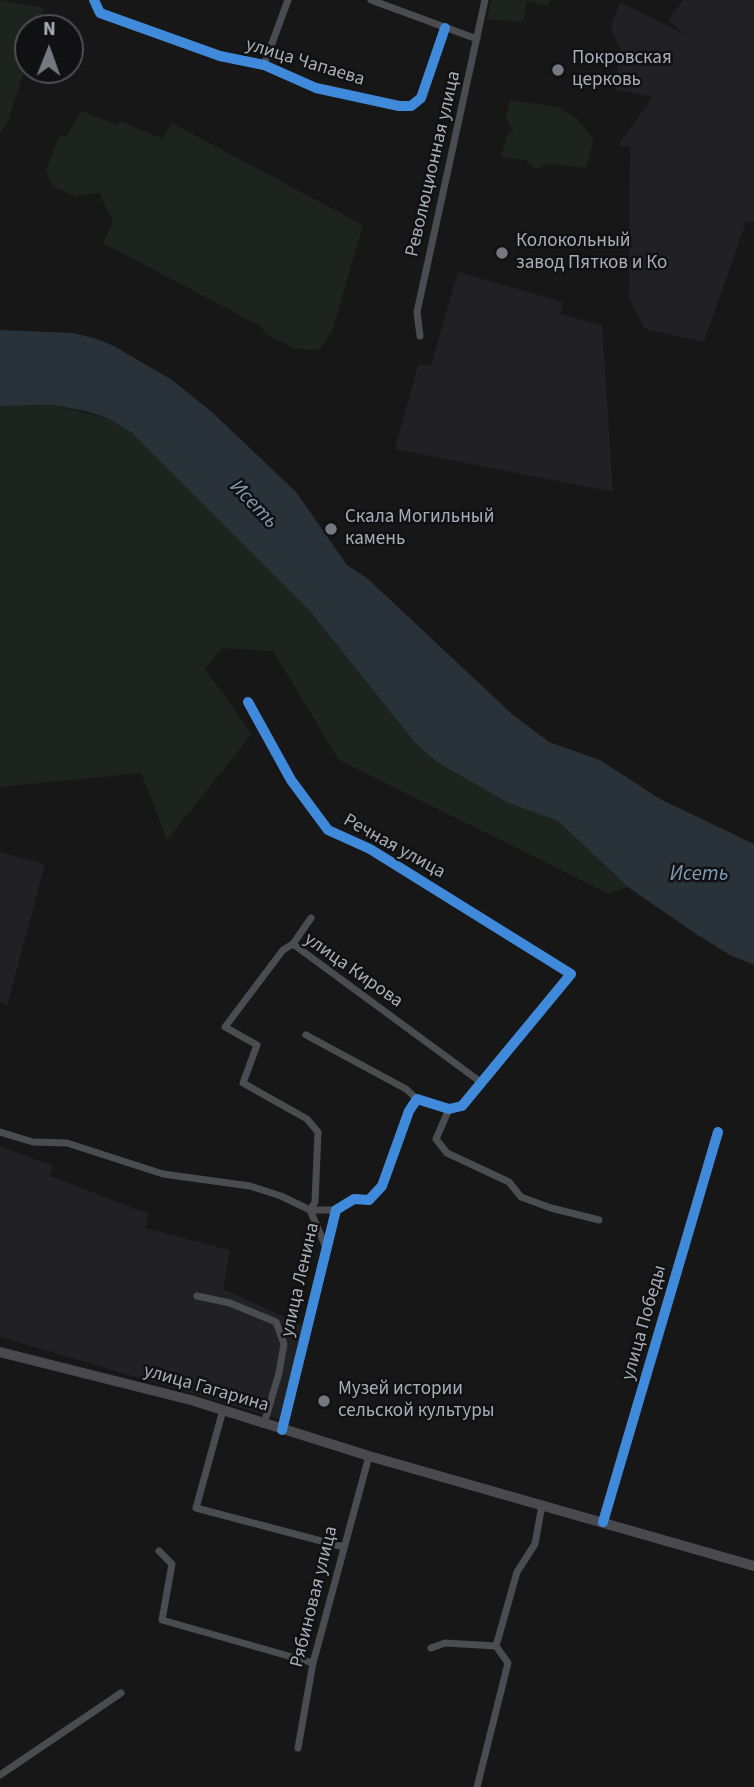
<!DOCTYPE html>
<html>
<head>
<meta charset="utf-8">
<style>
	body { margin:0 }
	#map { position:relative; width:754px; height:1787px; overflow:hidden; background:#171717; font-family:"Source Sans 3",sans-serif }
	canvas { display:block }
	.north { position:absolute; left:14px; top:14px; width:70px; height:70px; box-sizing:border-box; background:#111113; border:2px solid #4d4f55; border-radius:50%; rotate:1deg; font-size:19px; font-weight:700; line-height:28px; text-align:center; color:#a8adb8 }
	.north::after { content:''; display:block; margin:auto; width:24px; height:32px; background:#757880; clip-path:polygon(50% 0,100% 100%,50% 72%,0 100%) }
</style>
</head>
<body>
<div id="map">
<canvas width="754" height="1787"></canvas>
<div class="north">N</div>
</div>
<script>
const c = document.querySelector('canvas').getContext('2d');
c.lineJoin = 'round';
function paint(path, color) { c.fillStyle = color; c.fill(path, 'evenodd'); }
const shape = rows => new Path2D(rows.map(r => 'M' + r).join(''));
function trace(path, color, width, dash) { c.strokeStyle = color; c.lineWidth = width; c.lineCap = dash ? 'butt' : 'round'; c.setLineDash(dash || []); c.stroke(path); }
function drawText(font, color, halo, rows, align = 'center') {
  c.font = font + ' "Source Sans 3",sans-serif'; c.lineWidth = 5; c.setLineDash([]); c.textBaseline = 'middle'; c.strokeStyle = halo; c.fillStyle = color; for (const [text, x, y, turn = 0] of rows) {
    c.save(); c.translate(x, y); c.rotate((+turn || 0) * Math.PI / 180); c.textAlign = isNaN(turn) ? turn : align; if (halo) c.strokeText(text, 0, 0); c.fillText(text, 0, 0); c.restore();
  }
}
paint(shape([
	[683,0,754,0,754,222,746,222,704,342,645,329,629,299,630,147,618,145,653,97,613,89,621,51,611,27,620,2,683,34,669,20],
	[458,272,563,302,560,314,602,325,613,492,395,449,418,365,431,365],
	[0,852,45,864,7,1006,0,1001],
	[0,1146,53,1166,50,1176,149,1214,145,1228,230,1250,223,1289,304,1326,279,1419,0,1337]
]), '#212123');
paint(shape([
	[0,0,44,8,38,28,28,28,28,58,8,122,0,133],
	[491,0,550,0,548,6,527,1,523,22,487,19],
	[510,100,558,107,577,119,594,140,586,168,549,164,536,169,525,160,501,157,507,135,513,131,506,117],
	[81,111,118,125,120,121,163,139,172,123,363,225,333,329,319,350,296,349,266,334,260,326,103,243,113,222,99,193,75,196,52,186,46,170,60,135,66,137],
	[53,405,110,419,132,433,310,611,417,745,437,762,558,821,628,887,609,894,339,760,273,651,222,648,205,669,252,734,167,840,141,773,0,787,0,406]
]), '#1d241e');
paint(shape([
	[0,330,73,333,94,338,114,346,172,380,213,413,296,492,347,565,368,579,512,714,549,742,600,760,660,799,754,844,754,965,730,955,696,934,628,887,558,821,507,802,437,762,417,745,310,611,132,433,110,419,86,411,53,405,0,406]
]), '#2a3239');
trace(shape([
	[94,0,100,13,220,56,264,65,316,88,399,106,411,106,421,98,445,28],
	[371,0,477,39],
	[264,65,288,0],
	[420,336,417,312,485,0],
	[248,702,291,780,328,830,370,849,571,974,462,1106,449,1109,417,1099,409,1111,382,1186,369,1200,354,1199,336,1210,282,1430],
	[293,944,311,918],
	[306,1035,406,1089,417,1099],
	[449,1109,436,1139,447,1153,509,1182,521,1197,551,1208,599,1220],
	[0,1132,33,1142,67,1143,163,1174,250,1186,281,1196,310,1210,336,1210],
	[325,1245,310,1210,315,1202,318,1132,307,1119,243,1083,257,1045,225,1027,283,950,293,944,482,1083],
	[197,1296,230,1303,276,1322,284,1344,279,1373,264,1424],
	[223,1410,196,1508,344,1547],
	[603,1522,718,1132],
	[159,1551,172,1564,162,1620,313,1663],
	[496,1646,517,1572,535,1544,542,1505],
	[431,1648,445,1643,496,1646,508,1663,477,1787],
	[298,1748,313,1663,369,1456],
	[0,1775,121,1693]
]), '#4b4c50', 7);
trace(shape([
	[0,1352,191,1400,369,1456,754,1566]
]), '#4a4a4e', 10);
trace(shape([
	[94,0,100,13,220,56,264,65,316,88,399,106,411,106,421,98,445,28],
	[248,702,291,780,328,830,370,849,571,974,462,1106,449,1109,417,1099,409,1111,382,1186,369,1200,354,1199,336,1210,282,1430],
	[603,1522,718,1132]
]), '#408adc', 10);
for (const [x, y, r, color] of [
	[558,70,7,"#757880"],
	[502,253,7,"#757880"],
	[331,529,7,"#757880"],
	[324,1401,7,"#757880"]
]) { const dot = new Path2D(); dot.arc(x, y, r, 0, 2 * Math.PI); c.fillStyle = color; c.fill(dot); trace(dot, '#111113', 2.5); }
drawText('19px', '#a8adb8', '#111113', [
	["Покровская",572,59],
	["церковь",572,81],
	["Колокольный",516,242],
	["завод Пятков и Ко",516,264],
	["Скала Могильный",345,518],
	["камень",345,540],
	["Музей истории",338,1390],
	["сельской культуры",338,1412]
], 'left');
drawText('19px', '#a8adb8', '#111113', [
	["улица Чапаева",305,63,17],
	["Революционная улица",434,164,-77],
	["Речная улица",394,847,29],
	["улица Кирова",353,971,35],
	["улица Ленина",301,1280,-77],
	["улица Победы",645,1323,-74],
	["улица Гагарина",206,1389,16],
	["Рябиновая улица",315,1597,-76]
]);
drawText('italic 21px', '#7f9bb3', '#111113', [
	["Исеть",253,505,46],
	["Исеть",699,875]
]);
</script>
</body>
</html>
